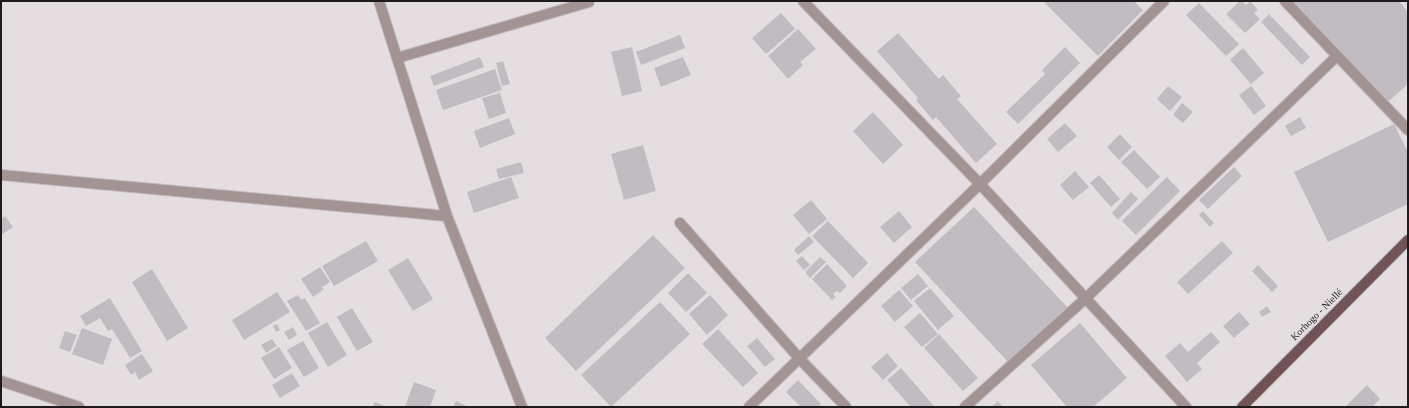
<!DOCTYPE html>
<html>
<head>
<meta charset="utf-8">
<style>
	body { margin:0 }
	#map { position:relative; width:1409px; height:408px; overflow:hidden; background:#e5dee1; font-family:"Times New Roman",serif }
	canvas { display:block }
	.frame { position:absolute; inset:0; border:2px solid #1e1b1d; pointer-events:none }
</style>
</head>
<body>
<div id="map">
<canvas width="1409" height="408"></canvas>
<div class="frame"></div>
</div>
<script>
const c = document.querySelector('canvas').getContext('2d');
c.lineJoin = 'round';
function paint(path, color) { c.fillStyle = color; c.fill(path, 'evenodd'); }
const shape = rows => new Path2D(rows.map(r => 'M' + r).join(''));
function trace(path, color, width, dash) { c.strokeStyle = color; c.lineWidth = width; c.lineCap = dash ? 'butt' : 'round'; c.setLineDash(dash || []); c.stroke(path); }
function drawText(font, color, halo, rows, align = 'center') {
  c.font = font + ' "Times New Roman",serif'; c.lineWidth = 3.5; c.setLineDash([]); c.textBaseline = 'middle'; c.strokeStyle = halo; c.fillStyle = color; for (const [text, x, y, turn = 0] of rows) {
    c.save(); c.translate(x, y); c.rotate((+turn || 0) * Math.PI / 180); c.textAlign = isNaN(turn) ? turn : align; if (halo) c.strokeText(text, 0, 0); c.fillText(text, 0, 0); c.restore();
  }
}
paint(shape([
	[1043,1,1134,1,1143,10,1098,56],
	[1240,1,1242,1,1246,5,1250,1,1258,10,1254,13,1260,19,1245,33,1226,14],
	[1289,1,1399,1,1408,12,1408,84,1381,108],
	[1199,3,1239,44,1226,56,1186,15],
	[781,13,795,29,766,54,752,38],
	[1269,14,1310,57,1302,65,1261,22],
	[798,29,816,49,800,62,803,65,788,79,768,56],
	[898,33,939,79,943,75,961,96,957,99,997,144,976,163,936,117,933,120,916,100,918,98,877,51],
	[680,35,685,48,641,65,636,52],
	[632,47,642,91,622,96,611,52],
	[1065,47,1080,63,1018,124,1006,112,1045,74,1042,70],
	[1243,48,1264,73,1251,84,1230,60],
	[480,57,484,67,434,86,430,76],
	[683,57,691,75,661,87,654,68],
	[503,61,510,84,502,86,496,63],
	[495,69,502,90,443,110,436,90],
	[1168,86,1182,97,1170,111,1157,99],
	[1251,86,1266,106,1254,115,1239,95],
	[500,93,506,113,489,119,482,98],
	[1182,103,1193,112,1183,123,1173,115],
	[873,112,903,145,883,164,853,131],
	[1300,117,1306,128,1291,136,1285,126],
	[509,118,515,134,480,148,474,131],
	[1065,123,1077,136,1058,152,1047,139],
	[1394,124,1408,152,1408,204,1328,242,1294,172],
	[1120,134,1132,147,1119,160,1107,147],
	[643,145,656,191,624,200,611,154],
	[1134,150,1160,177,1147,189,1121,162],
	[521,162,524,173,499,179,496,169],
	[1234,167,1242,176,1208,209,1199,200],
	[1075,171,1089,187,1073,200,1060,185],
	[1099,175,1120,199,1111,207,1090,183],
	[511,177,519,198,474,213,467,192],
	[1167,177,1180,191,1136,235,1122,221],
	[1131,192,1138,199,1118,220,1112,213],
	[811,200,827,219,809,234,793,215],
	[974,207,1068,308,1009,363,915,262],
	[899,211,912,227,894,243,880,227],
	[1203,211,1214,223,1210,227,1199,215],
	[5,216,13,227,1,235,1,219],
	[828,221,868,263,853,278,812,236],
	[653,235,685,268,576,371,545,338],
	[809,236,814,242,798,255,794,250],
	[366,241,378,261,334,286,322,266],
	[1222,241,1233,253,1188,294,1177,282],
	[802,256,810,265,804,270,796,261],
	[820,257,826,262,810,278,805,272],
	[408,258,433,299,413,311,388,270],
	[827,264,847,286,840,293,837,291,833,294,836,297,832,300,812,279],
	[1258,265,1278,286,1272,292,1252,271],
	[320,267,330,282,322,287,324,289,313,297,301,279],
	[152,269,188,328,167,341,132,282],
	[688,273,707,293,686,312,668,293],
	[918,274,928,286,911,300,901,288],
	[930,288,954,316,938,330,914,301],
	[899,290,913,306,895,322,881,306],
	[277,292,290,312,244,340,232,320],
	[298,295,301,300,305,298,320,323,306,331,287,301],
	[710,295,728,315,707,335,689,314],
	[110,298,142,351,130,358,112,329,108,331,100,318,86,326,80,316],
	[660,302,690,334,611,407,581,375],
	[1267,306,1271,312,1262,317,1259,312],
	[352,308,373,342,357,351,337,317],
	[1239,312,1250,324,1234,338,1223,326],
	[920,313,938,334,922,347,904,327],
	[327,322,347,355,328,367,308,333],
	[1080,323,1127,378,1093,407,1067,407,1031,365],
	[277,324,280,330,276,332,273,326],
	[293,327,297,335,289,340,284,332],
	[82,328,112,339,103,365,72,354],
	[718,329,758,373,743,387,702,344],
	[65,331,77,335,70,352,59,348],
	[1211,332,1220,342,1197,363,1202,369,1187,382,1165,356,1180,343,1188,352],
	[939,334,978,378,963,391,924,348],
	[757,338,775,359,765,367,747,346],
	[272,339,277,346,266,353,261,345],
	[303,341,319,368,304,377,287,350],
	[279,347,292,368,274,379,261,358],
	[887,353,898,366,883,380,871,367],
	[142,354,153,371,139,380,135,372,131,375,125,365],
	[901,368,935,407,911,407,887,380],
	[292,373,300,386,280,398,272,385],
	[798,380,821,404,818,407,801,407,786,392],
	[414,382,436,390,430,407,405,407],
	[1367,385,1380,399,1372,407,1345,407],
	[456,401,469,407,453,407],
	[998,401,1003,407,991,407],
	[375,402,387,407,372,407]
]), '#c0bcc1');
const minor = shape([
	[379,1,447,216,522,407],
	[803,1,980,184,1186,407],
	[1285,1,1408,130],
	[397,58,589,2],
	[1,175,447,216],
	[680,223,799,358,846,407],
	[1,381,79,407],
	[749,407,980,184,1164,1],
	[965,407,1086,298,1337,56]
]);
const major = shape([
	[1242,407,1408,240]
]);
trace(minor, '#c1bbbe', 12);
trace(major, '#c1bbbe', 12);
trace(minor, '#a49393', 10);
trace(major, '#705354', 10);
drawText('10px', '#1e1b1d', '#e5dee1', [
	["Korhogo - Niellé",1317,315,-45]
]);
</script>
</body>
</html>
